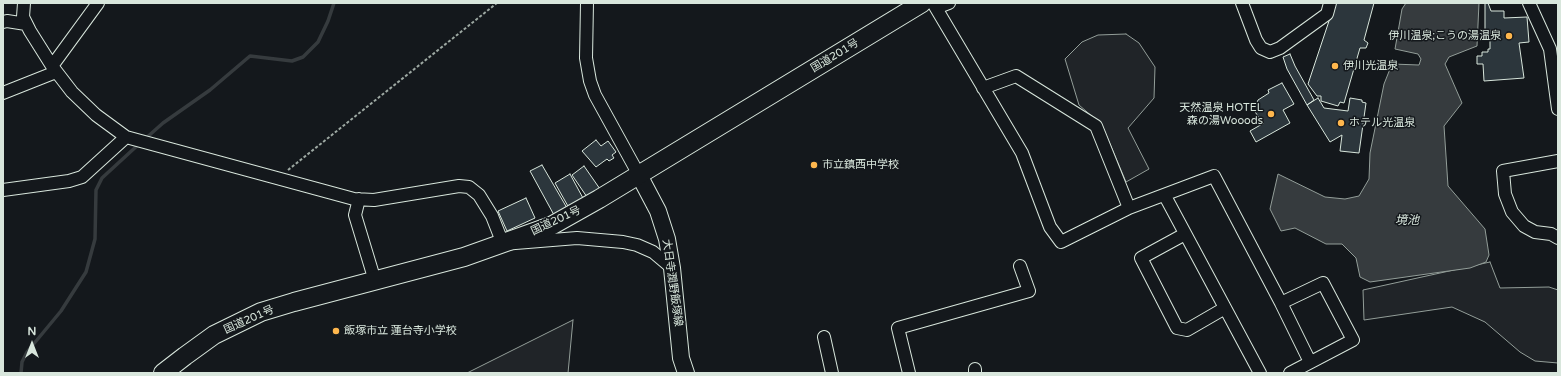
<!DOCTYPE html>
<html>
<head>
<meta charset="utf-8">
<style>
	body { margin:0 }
	#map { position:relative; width:1561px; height:376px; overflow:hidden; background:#14181c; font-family:"Varela Round",sans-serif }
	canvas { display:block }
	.frame { position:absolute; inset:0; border:4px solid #d8e6dc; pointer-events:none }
	.north { position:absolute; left:12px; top:324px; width:40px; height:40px; -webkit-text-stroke:3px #14181c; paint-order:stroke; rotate:0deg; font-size:11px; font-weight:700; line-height:16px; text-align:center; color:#d8e6dc }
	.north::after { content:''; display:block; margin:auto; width:14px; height:18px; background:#d8e6dc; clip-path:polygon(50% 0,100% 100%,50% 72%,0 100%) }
</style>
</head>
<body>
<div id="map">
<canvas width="1561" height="376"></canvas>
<div class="frame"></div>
<div class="north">N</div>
</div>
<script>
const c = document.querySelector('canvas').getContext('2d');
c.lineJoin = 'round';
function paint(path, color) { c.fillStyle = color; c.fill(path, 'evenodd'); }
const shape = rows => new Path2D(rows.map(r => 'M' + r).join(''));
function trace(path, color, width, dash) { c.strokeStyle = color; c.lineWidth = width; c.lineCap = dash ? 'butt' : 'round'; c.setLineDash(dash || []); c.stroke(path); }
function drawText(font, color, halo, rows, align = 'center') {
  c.font = font + ' "Varela Round","Noto Sans JP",sans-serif'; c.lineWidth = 3; c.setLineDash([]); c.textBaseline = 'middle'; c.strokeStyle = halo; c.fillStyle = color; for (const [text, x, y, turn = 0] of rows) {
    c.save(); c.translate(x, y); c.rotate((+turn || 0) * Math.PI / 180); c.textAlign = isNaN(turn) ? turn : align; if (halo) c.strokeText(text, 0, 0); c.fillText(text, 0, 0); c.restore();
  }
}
const green = shape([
	[1126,34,1139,43,1155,67,1154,98,1128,128,1149,169,1126,182,1102,125,1079,105,1065,59,1082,42,1098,35,1126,34],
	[1490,262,1500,288,1549,287,1558,290,1558,363,1535,361,1520,352,1485,322,1452,307,1364,320,1363,290,1490,262],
	[573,320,568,373,467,373,573,320]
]);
paint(green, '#202428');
trace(green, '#939e99', 1);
const water = shape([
	[1406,3,1479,3,1477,46,1449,57,1445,64,1462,103,1444,126,1448,186,1485,229,1489,255,1486,262,1470,268,1370,282,1360,277,1356,258,1342,244,1326,244,1295,228,1281,231,1270,209,1278,174,1325,197,1345,199,1359,196,1369,179,1370,153,1384,84,1392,64,1419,65,1421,59,1418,54,1395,49,1402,9,1406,3]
]);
paint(water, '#363b3e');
trace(water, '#939e99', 1);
trace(shape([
	[145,139,163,123,210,90,250,56,292,61,303,57,318,42,328,21,334,3],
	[21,373,22,362,27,352,61,311,86,272,95,239,96,190,102,178,139,144]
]), '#363b3e', 3.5);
const building = shape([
	[1335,3,1374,3,1364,40,1368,43,1366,48,1360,48,1344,103,1340,102,1338,106,1321,101,1321,96,1317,96,1308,84,1335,3],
	[1485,3,1488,3,1491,11,1504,11,1504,18,1527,17,1529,42,1519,43,1524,78,1484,81,1483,64,1477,64,1477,56,1482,56,1482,52,1488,52,1488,49,1490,49,1490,30,1485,30,1485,3],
	[1290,54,1295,66,1314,100,1307,105,1287,69,1283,57,1290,54],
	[1282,83,1294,104,1283,110,1290,123,1256,142,1250,131,1264,123,1259,118,1254,110,1258,100,1269,93,1268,90,1282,83],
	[1318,98,1324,108,1348,111,1350,98,1362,100,1362,102,1366,103,1359,153,1340,151,1342,135,1330,142,1307,105,1318,98],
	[596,140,601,146,608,141,616,152,612,155,614,158,609,161,607,159,596,167,582,151,596,140],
	[542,165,567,208,554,215,530,171,542,165],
	[584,166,600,189,587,197,572,175,584,166],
	[570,174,584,200,569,208,555,183,570,174],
	[526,198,535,218,507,231,498,211,526,198]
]);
paint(building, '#2c363c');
trace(building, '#d8e6dc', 1);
const minor = shape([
	[24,3,23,17,30,31,52,66,72,92,96,115,126,137,354,199,374,200,459,186,469,187,479,195,492,216,503,244,577,238,623,242,637,245,653,252,672,268],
	[587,3,586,58,590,81,595,95,639,175],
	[933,3,1022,153,1050,227,1061,242,1129,208,1214,176,1281,303,1310,362],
	[1242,3,1256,40,1261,48,1270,52,1280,48,1327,14,1330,3],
	[1529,3,1550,49,1558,109],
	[936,8,949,3],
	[3,22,7,21,26,24],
	[52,66,98,3],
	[983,88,1016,76,1096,126,1129,208],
	[3,93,56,72],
	[1558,161,1503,171,1505,194,1512,212,1524,226,1535,232,1551,234,1558,238],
	[3,190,69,181,82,177,126,137],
	[1165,196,1260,373],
	[359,199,355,215,375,281],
	[1185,234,1141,258,1177,328,1187,330,1225,308],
	[1281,303,1323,283,1353,340,1290,373],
	[824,337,832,373],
	[975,369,975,373],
	[909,373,898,328,1029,291,1020,266]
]);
const major = shape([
	[639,175,658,211,667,239,672,268,681,358,686,373]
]);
const highway = shape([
	[163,373,185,356,214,335,261,312,294,302,464,257,551,226,599,199,922,3]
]);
trace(minor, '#d8e6dc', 14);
trace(major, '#d8e6dc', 18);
trace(highway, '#d8e6dc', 20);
trace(shape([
	[288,170,497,3]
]), '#9da8a2', 2, [3, 2]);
trace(minor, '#14181c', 12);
trace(major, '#14181c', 16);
trace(highway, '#14181c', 18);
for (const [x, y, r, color] of [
	[1509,36,4,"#ffb74d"],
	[1335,66,4,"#ffb74d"],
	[1271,114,4,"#ffb74d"],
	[1341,123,4,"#ffb74d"],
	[814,165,4,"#ffb74d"],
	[336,331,4,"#ffb74d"]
]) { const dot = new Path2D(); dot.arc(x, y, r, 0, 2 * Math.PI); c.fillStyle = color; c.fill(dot); trace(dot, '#14181c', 1.5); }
drawText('11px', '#d8e6dc', '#14181c', [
	["伊川温泉;こうの湯温泉",1501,36,"right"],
	["伊川光温泉",1343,66],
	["天然温泉 HOTEL",1263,108,"right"],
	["森の湯Wooods",1263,121,"right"],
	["ホテル光温泉",1349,123],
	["市立鎮西中学校",822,165],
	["飯塚市立 蓮台寺小学校",344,331]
], 'left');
drawText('11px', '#d8e6dc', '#14181c', [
	["国道201号",835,56,-31],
	["国道201号",556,221,-25],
	["大日寺潤野飯塚線",672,283,82],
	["国道201号",249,320,-24]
]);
drawText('italic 12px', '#d8e6dc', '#14181c', [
	["境池",1407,221]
]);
</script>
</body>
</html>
